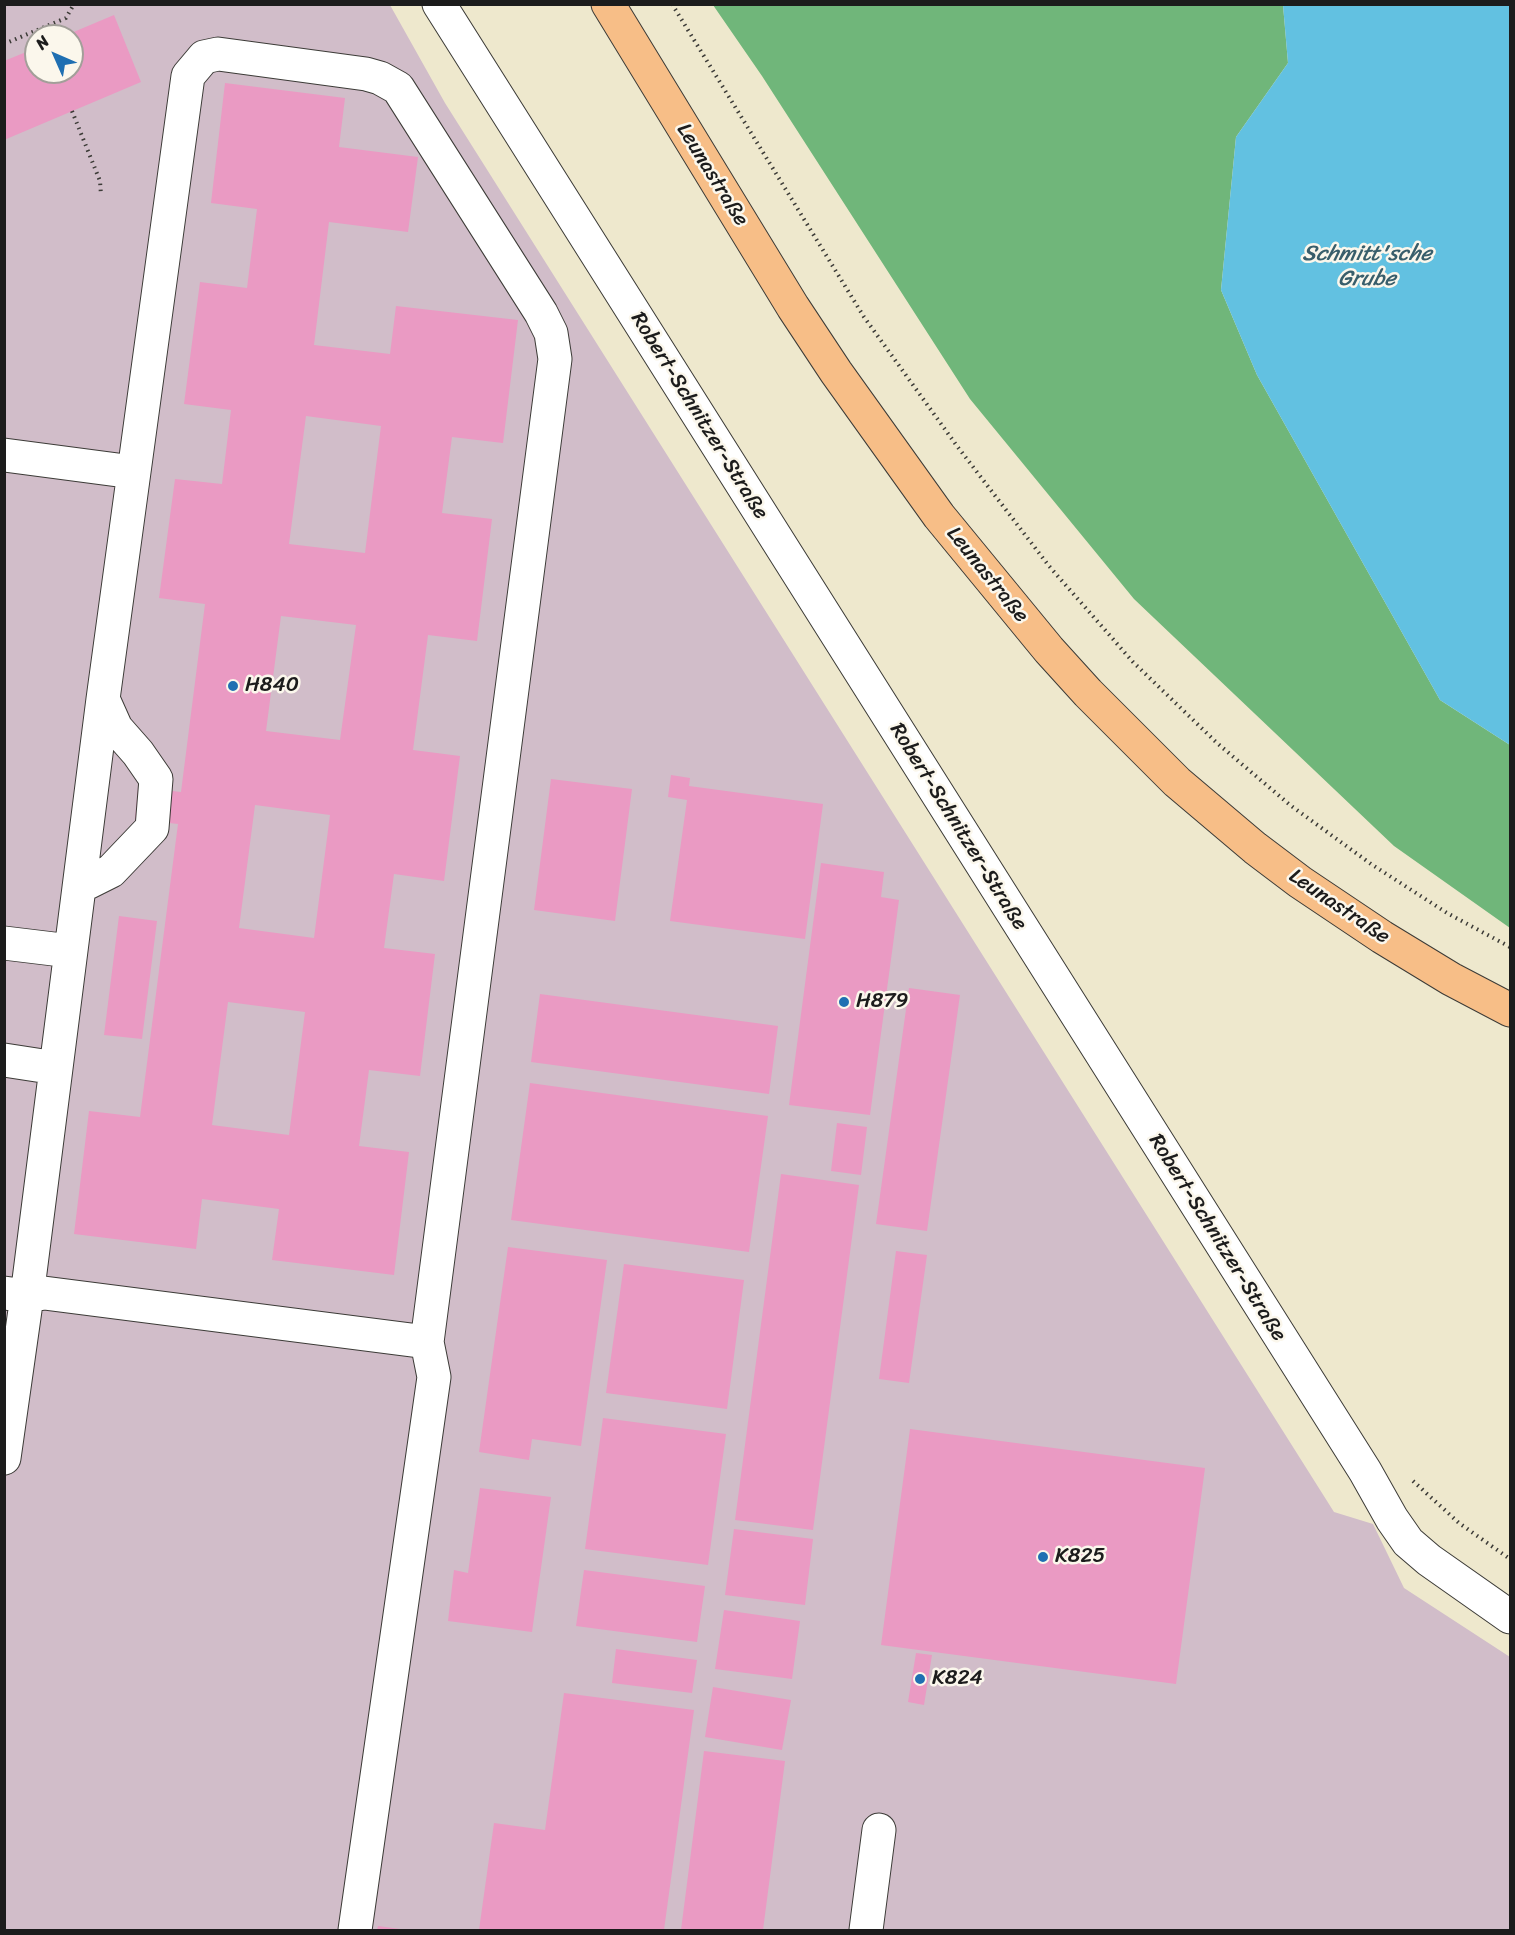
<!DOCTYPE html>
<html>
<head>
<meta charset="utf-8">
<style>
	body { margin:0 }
	#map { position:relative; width:1515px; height:1935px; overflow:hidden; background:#eee8cd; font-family:Sriracha,sans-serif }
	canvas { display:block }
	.frame { position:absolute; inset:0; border:6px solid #1c1c1c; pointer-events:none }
	.north { position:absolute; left:24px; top:24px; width:60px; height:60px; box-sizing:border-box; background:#fbf7ec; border:2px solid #a29f99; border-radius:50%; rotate:315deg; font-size:16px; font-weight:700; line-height:24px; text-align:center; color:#1c1c1c }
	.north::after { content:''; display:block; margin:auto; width:21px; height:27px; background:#1f6fb2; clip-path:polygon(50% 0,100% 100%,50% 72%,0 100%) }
</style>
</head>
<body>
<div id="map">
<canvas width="1515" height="1935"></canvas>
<div class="frame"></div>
<div class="north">N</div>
</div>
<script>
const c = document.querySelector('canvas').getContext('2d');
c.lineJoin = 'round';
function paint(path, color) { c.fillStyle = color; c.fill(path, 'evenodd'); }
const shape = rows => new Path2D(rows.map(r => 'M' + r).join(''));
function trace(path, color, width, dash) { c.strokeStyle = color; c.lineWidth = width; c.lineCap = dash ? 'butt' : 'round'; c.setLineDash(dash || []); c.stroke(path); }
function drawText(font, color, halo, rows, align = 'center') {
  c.font = font + ' Sriracha,sans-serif'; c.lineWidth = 5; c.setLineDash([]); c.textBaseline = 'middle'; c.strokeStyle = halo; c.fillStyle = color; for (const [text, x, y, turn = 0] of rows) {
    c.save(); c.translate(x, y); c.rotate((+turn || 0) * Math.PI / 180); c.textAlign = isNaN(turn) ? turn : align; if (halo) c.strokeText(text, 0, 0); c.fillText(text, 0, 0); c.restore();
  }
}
paint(shape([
	[5,5,390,5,445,103,1334,1512,1373,1524,1404,1588,1510,1657,1510,1930,5,1930],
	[36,36,72,36,72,72,36,72]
]), '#d1bdc9');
paint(shape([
	[713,5,1283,5,1288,63,1236,137,1221,290,1257,375,1440,700,1510,745,1510,928,1394,846,1134,599,970,399,762,76]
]), '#70b67a');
paint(shape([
	[1283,5,1510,5,1510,745,1440,700,1257,375,1221,290,1236,137,1288,63]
]), '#62c1e1');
paint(shape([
	[114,15,141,82,4,140,4,61,36,48,36,72,72,72,72,36,64,36],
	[225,83,345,98,339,147,418,157,408,232,329,222,314,345,390,354,396,306,518,320,503,443,452,437,442,513,492,519,477,641,428,635,413,750,460,756,444,881,394,874,384,948,435,954,420,1076,369,1070,359,1146,409,1152,394,1275,272,1260,279,1209,202,1199,196,1249,74,1234,89,1111,140,1117,178,824,135,819,138,787,181,792,205,604,159,598,175,479,222,484,231,410,184,404,200,282,247,288,257,209,211,203],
	[306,416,381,426,365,553,289,544],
	[281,616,356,625,340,740,266,731],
	[255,805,330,815,314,938,239,928],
	[228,1002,305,1012,289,1135,212,1125],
	[671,775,690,778,689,786,823,804,805,939,670,921,687,800,668,797],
	[551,779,632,789,615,921,534,910],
	[821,863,884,872,881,897,899,900,870,1115,789,1105],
	[119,916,157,921,142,1039,104,1035],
	[909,988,960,995,927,1231,876,1224],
	[540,994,778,1026,769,1094,531,1062],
	[530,1083,768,1116,749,1252,511,1220],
	[837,1123,867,1127,861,1175,831,1171],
	[781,1174,859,1185,813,1530,735,1520],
	[508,1247,607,1260,581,1446,532,1439,529,1460,479,1452],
	[896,1251,927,1255,909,1383,879,1379],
	[624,1264,744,1280,727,1409,606,1393],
	[603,1418,726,1434,708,1565,585,1549],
	[910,1429,1205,1468,1176,1684,881,1645],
	[480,1488,551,1497,532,1632,448,1621,454,1570,468,1573],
	[734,1529,813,1539,805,1605,725,1595],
	[584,1570,705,1586,697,1642,576,1626],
	[724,1610,800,1621,792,1679,715,1669],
	[616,1649,697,1660,692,1693,612,1683],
	[916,1653,932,1655,924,1705,908,1702],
	[713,1687,791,1700,782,1750,705,1737],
	[564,1693,694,1710,664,1930,479,1930,494,1823,545,1830],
	[704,1751,785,1761,763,1930,681,1930],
	[378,1926,400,1929,400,1930,377,1930]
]), '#ea9ac3');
const minor = shape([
	[439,4,1365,1471,1392,1519,1408,1542,1429,1560,1510,1617],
	[4,455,133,472],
	[79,887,111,871,152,828,156,779,138,753,116,728,103,699],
	[4,943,70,951],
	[4,1060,56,1068],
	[4,1293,27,1296,44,1293,427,1342,555,359,551,333,541,313,398,88,380,78,366,74,218,54,204,57,188,76,103,699,27,1296,4,1458],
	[355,1930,434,1377,427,1342],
	[866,1930,879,1830]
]);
const major = shape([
	[608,4,793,307,836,372,939,516,1049,650,1088,693,1177,782,1255,848,1300,882,1382,937,1451,979,1510,1010]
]);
trace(minor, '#3c3b37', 35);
trace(major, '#3c3b37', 35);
trace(shape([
	[672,4,864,317,957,446,1049,566,1133,662,1217,743,1290,805,1371,864,1447,913,1510,947],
	[4,44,66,18,74,4],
	[72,111,100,181,101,195],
	[1413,1481,1459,1523,1510,1559]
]), '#3c3b37', 4, [1.5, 4.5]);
trace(minor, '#fff', 33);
trace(major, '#f7be87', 33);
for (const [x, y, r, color] of [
	[233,686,6,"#1f6fb2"],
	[844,1002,6,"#1f6fb2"],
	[1043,1557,6,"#1f6fb2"],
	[920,1679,6,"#1f6fb2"]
]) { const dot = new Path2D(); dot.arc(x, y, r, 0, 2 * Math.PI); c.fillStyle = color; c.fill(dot); trace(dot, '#fbf7ec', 2); }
drawText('21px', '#1c1c1c', '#fbf7ec', [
	["Leunastraße",712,175,58],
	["Robert-Schnitzer-Straße",699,416,58],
	["Leunastraße",987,575,51],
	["Robert-Schnitzer-Straße",958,827,58],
	["Leunastraße",1339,907,34],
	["Robert-Schnitzer-Straße",1217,1238,58]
]);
drawText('21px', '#1c1c1c', '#fbf7ec', [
	["H840",245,686],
	["H879",856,1002],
	["K825",1055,1557],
	["K824",932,1679]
], 'left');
drawText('italic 22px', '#385e6b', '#fbf7ec', [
	["Schmitt'sche",1367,254],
	["Grube",1367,279]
]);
</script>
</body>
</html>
